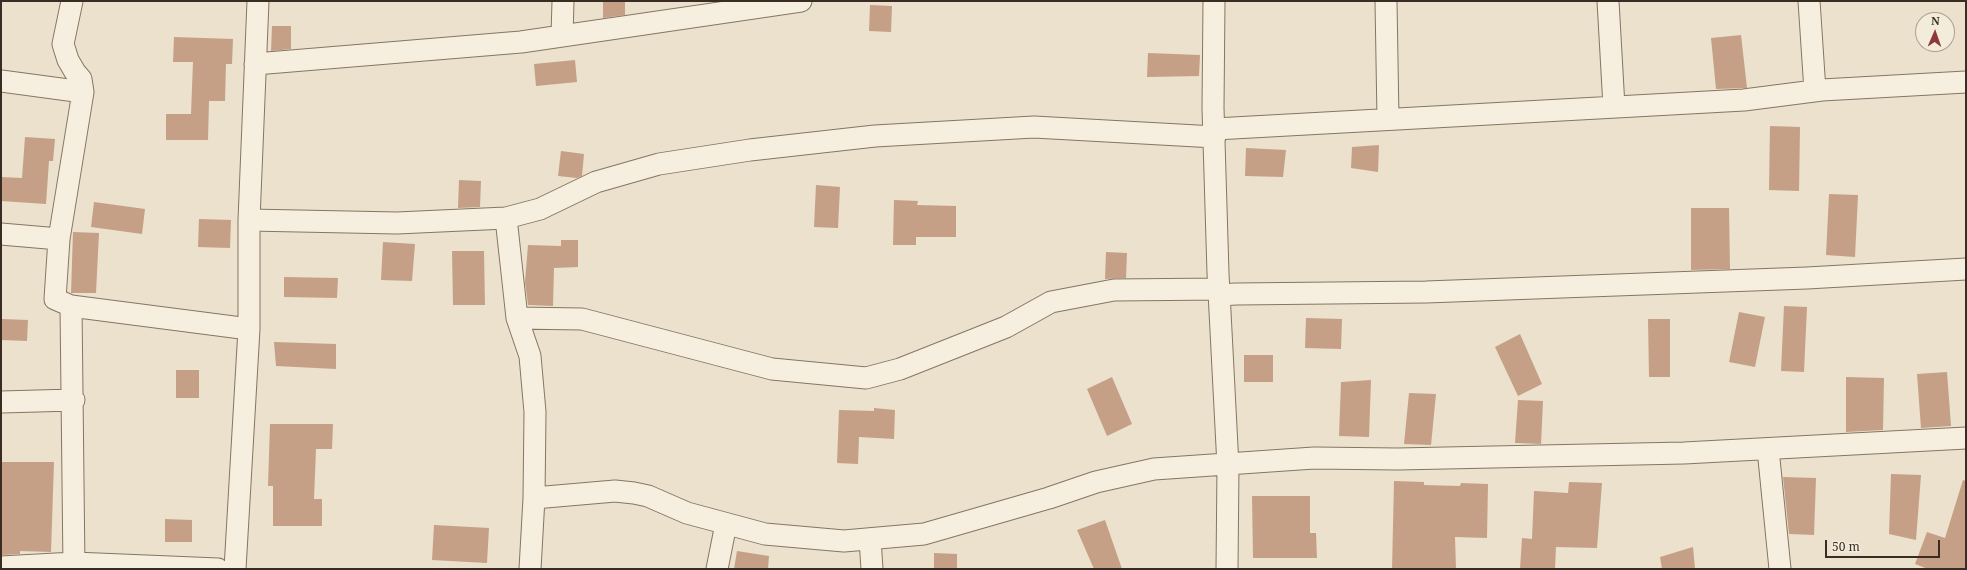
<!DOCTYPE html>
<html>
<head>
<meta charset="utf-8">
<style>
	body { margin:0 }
	#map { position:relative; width:1967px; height:570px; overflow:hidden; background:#ebe1cc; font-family:"Noto Serif",serif }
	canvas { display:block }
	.frame { position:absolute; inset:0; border:2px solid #392d23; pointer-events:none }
	.north { position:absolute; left:1915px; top:12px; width:40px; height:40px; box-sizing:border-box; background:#f3ecdb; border:1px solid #a9a091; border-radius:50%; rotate:2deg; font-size:11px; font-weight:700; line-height:16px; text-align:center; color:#392d23 }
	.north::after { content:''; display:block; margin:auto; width:14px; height:18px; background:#8f3839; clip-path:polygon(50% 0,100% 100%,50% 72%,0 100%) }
	.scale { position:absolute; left:1825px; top:540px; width:115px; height:18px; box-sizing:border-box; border:2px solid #392d23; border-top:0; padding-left:5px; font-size:12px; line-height:14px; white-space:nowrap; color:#392d23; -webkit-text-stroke:3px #f3ecdb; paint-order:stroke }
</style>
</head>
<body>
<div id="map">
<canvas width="1967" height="570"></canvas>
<div class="frame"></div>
<div class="north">N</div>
<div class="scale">50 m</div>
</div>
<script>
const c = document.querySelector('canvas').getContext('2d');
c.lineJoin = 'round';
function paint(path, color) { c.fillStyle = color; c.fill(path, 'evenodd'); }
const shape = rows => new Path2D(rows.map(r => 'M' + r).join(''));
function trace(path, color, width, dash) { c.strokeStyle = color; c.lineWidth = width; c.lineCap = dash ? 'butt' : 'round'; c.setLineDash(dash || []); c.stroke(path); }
paint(shape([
	[603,1,625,1,625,15,603,18],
	[870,5,892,6,891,32,869,31],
	[272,26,291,26,291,49,271,51],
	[1741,35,1747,88,1716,89,1711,38],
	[174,37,233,39,232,64,226,64,225,101,209,101,208,140,166,140,166,114,191,114,193,62,173,62],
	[1148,53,1200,55,1199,76,1147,77],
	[575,60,577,82,536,86,534,64],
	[1770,126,1800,127,1799,191,1769,190],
	[25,137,55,139,53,161,49,161,46,204,1,201,1,177,22,178],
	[1379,145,1378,172,1351,168,1352,147],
	[1246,148,1286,150,1283,177,1245,176],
	[561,151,584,154,582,176,577,178,558,176],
	[459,180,481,181,480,207,458,208],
	[816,185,840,187,838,228,814,227],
	[1829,194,1858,195,1855,257,1826,255],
	[894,200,918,201,917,205,956,206,956,237,916,237,916,245,893,245],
	[94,202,145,209,142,234,91,227],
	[1691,208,1729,208,1730,269,1691,270],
	[199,219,231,220,230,248,198,247],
	[73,232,99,233,96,293,71,293],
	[561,240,578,240,578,267,554,268,553,306,528,305,525,282,528,245,561,246],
	[383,242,415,244,412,281,381,280],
	[452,251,484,251,485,305,453,305],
	[1106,252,1127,253,1126,278,1105,279],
	[284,277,338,278,337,298,284,297],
	[1784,306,1807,307,1804,372,1781,371],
	[1739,312,1765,317,1755,367,1729,362],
	[1306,318,1342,319,1341,349,1305,348],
	[2,319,28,320,27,341,1,340],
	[1648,319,1670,319,1670,377,1649,377],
	[1520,334,1542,384,1518,396,1495,347],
	[274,342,336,344,336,369,276,366],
	[1244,355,1273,355,1273,382,1244,382],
	[176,370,199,370,199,398,176,398],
	[1947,372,1951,426,1921,428,1917,374],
	[1112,377,1132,424,1107,436,1087,389],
	[1846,377,1884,378,1883,430,1846,432],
	[1371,380,1369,437,1339,436,1341,382],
	[1409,393,1436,394,1431,445,1404,444],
	[1518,400,1543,401,1541,444,1515,443],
	[874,408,895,410,894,439,859,437,858,464,837,463,839,410,874,411],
	[270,424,333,424,332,449,316,449,314,499,322,499,322,526,273,526,273,486,268,486],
	[1,462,54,462,51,552,20,551,20,554,1,555],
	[1891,474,1921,475,1916,540,1889,534],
	[1783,477,1816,478,1814,535,1789,534],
	[1963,480,1966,481,1966,569,1928,569,1915,564,1927,532,1945,538],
	[1394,481,1424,482,1424,485,1460,486,1461,483,1488,484,1487,538,1455,537,1456,569,1392,569],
	[1569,482,1602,483,1597,548,1556,547,1555,569,1520,569,1522,538,1532,539,1534,491,1568,493],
	[1252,496,1310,496,1310,533,1316,533,1317,558,1253,558],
	[165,519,192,520,192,542,165,542],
	[1105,520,1122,569,1094,569,1077,530],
	[434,525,489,528,487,563,432,560],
	[1693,547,1695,569,1662,569,1660,557],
	[737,551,769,556,768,569,734,569],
	[934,553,957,554,957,569,934,569]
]), '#c5a086');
const minor = shape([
	[1214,1,1213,108,1218,273,1228,466,1227,569],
	[1386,1,1388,119],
	[1608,1,1614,107],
	[1809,1,1815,91],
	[562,36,563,1],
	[255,64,521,42,801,1],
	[1,81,83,92],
	[1215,129,1744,100,1822,90,1966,82],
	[506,218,517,318,530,356,535,412,534,498,530,569],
	[249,220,397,223,506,218,540,209,596,182,659,164,750,150,875,136,1034,127,1215,137],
	[1,234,59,239,55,299,71,306,249,329],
	[59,239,83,92,81,79,75,72,68,60,63,44,72,1],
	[1220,295,1236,294,1426,292,1807,278,1966,269],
	[71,306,74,569],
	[517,318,582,319,772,369,866,378,900,369,1006,327,1051,302,1114,290,1220,289],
	[1,402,74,400],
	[1768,449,1780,569],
	[534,498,615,491,634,493,648,496,687,513,765,534,844,541,924,534,1049,498,1096,482,1154,469,1314,458,1398,459,1684,453,1966,438],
	[870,539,872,569],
	[1,567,74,563,218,569],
	[235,569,249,329,249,220,258,1],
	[717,569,726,524]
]);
trace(minor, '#867562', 23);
trace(minor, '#f6efdf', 21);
</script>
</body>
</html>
